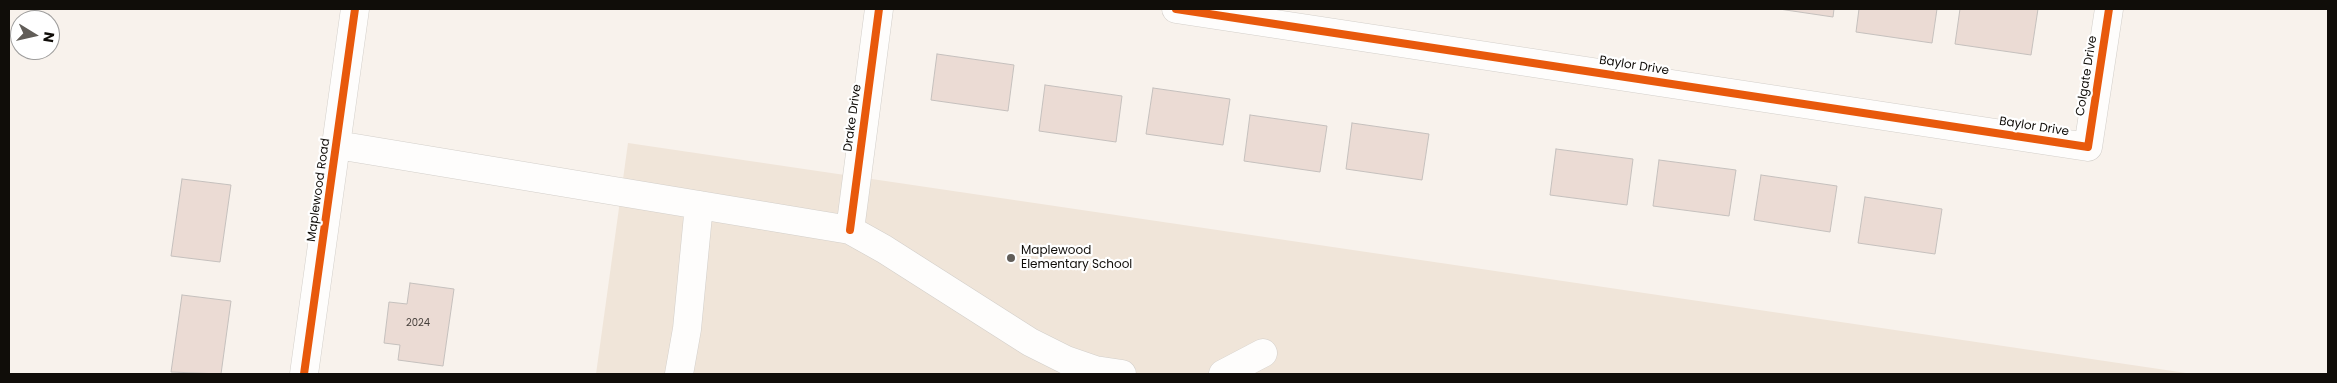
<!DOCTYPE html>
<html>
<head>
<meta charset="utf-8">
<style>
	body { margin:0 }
	#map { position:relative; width:2337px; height:383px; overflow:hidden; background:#f8f2ec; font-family:Poppins,sans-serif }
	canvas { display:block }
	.frame { position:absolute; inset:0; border:10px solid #100d09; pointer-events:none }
	.north { position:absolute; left:10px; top:10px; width:50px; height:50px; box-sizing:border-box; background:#fff; border:1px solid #9f9e9d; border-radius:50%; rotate:99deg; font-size:14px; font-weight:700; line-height:20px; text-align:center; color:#100d09 }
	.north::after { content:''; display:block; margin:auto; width:18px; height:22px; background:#615d58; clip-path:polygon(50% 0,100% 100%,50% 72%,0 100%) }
</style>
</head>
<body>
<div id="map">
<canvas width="2337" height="383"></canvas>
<div class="frame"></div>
<div class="north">N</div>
</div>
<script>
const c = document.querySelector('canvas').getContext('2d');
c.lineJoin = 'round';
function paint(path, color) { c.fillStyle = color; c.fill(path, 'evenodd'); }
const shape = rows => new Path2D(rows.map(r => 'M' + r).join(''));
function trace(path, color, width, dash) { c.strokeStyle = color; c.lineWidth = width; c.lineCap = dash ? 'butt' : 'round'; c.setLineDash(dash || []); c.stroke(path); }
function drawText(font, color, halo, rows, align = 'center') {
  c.font = font + ' Poppins,sans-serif'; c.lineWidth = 4.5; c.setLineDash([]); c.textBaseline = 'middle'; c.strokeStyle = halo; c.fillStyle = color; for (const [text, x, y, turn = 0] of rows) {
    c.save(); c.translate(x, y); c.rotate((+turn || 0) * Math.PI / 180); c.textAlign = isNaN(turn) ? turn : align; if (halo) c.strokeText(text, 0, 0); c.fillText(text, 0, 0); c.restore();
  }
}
paint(shape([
	[628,143,2193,374,596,374]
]), '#f0e5d9');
const building = shape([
	[1779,9,1834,9,1833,17,1779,9],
	[1859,9,1937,9,1932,43,1856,32,1859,9],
	[1960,9,2038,9,2031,55,1955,44,1960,9],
	[937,54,1014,65,1008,111,931,100,937,54],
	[1045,85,1122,96,1116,142,1039,131,1045,85],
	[1153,88,1230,99,1223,145,1146,134,1153,88],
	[1250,115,1327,126,1320,172,1244,161,1250,115],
	[1352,123,1429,134,1422,180,1346,169,1352,123],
	[1556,149,1633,159,1627,205,1550,195,1556,149],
	[1659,160,1736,170,1729,216,1653,206,1659,160],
	[1761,175,1837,186,1830,232,1754,220,1761,175],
	[182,179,231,185,220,262,171,256,182,179],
	[1865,197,1942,209,1935,254,1858,243,1865,197],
	[410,283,454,289,443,366,398,360,400,345,384,343,389,302,407,304,410,283],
	[182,295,231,301,221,374,171,372,182,295]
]);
paint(building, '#ebdbd4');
trace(building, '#c5c0bd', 1);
const minor = shape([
	[1176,9,2088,147,2109,9],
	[337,145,850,230,884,249,1030,342,1066,360,1095,370,1122,374],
	[850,230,879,9],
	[304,374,355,9],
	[679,374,687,329,699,205],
	[1223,374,1263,353]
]);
trace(minor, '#d3cfca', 29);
trace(minor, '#fefdfc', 28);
trace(shape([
	[1176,9,2088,147,2109,9],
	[850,230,879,9],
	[304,374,355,9]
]), '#e8590c', 8);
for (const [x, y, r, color] of [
	[1011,258,5,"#615d58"]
]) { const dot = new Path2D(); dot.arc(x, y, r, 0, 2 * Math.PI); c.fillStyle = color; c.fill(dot); trace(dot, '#fff', 2); }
drawText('10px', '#47403c', null, [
	["2024",418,323]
]);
drawText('12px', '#100d09', '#fff', [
	["Baylor Drive",1634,66,9],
	["Colgate Drive",2087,76,-81],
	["Drake Drive",853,118,-82],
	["Baylor Drive",2034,127,9],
	["Maplewood Road",319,190,-82]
]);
drawText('12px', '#100d09', '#fff', [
	["Maplewood",1021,251],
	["Elementary School",1021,265]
], 'left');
</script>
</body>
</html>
